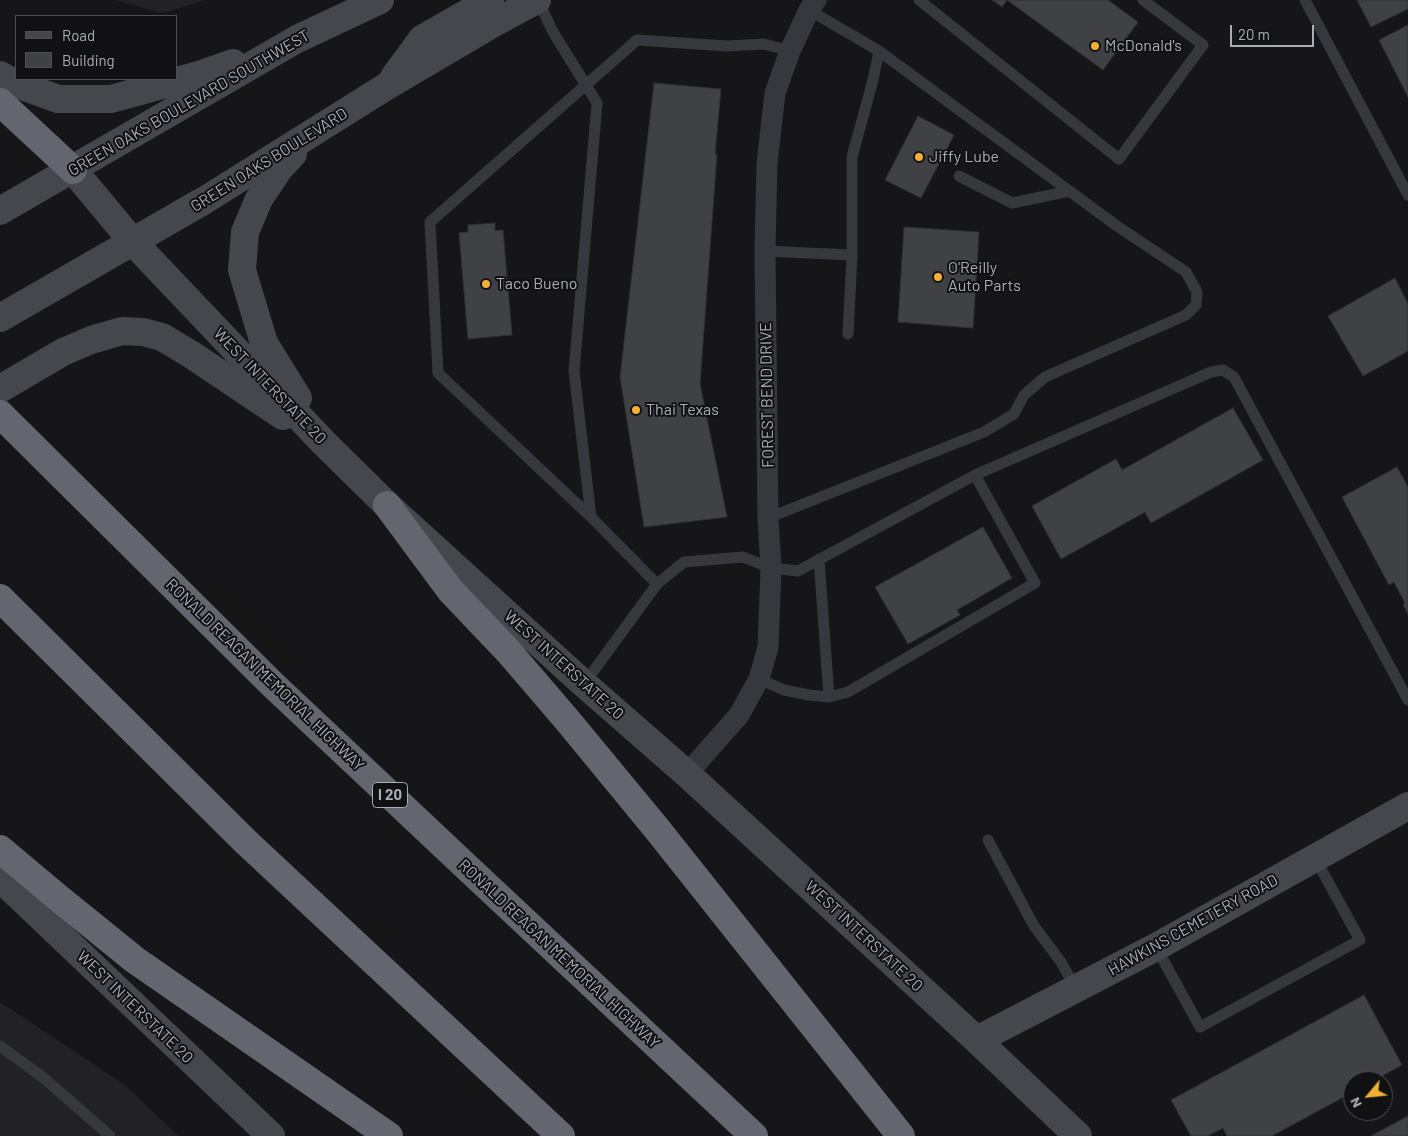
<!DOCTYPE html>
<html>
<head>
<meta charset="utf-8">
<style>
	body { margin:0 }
	#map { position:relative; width:1408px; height:1136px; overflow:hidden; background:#161618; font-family:Barlow,sans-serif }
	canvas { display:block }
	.legend { position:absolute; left:15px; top:15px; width:162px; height:65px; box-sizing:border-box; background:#111113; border:1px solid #4d4f55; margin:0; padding:6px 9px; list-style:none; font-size:15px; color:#a8adb8 }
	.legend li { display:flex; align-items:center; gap:10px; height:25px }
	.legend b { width:25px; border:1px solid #4d4f55 }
	.north { position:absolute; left:1343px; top:1071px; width:50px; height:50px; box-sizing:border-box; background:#111113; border:1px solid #4d4f55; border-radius:50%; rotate:242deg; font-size:14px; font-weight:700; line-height:20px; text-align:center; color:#a8adb8 }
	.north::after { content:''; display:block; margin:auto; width:18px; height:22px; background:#f2b134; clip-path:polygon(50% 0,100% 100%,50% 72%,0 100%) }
	.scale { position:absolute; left:1230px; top:25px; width:84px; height:22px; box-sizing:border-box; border:2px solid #a8adb8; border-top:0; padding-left:6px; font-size:15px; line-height:18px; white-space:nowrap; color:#a8adb8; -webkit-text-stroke:4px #111113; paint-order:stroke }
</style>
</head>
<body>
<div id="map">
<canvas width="1408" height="1136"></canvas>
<ul class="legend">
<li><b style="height:6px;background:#45474d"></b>Road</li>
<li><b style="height:14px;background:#404145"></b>Building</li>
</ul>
<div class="north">N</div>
<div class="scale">20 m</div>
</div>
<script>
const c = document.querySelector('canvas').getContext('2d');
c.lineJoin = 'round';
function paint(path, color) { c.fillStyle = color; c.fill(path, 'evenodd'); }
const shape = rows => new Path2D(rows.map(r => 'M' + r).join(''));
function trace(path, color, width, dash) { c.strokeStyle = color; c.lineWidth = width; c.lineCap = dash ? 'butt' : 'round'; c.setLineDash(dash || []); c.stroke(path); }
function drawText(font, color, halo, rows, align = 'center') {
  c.font = font + ' Barlow,sans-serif'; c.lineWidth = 4; c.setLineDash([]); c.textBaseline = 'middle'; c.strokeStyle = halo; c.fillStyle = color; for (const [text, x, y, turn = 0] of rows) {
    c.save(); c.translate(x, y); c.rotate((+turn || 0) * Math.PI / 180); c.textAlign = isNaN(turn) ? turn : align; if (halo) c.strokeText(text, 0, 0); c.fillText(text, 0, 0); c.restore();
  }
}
paint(shape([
	[115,0,206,0,162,13],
	[0,1002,125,1085,178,1136,0,1136]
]), '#222225');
const building = shape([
	[992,0,1108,0,1138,22,1103,70,1007,0,1002,7,992,0],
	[1357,0,1408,0,1408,9,1371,27,1357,0],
	[1408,25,1408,97,1379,40,1408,25],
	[654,83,721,89,715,154,717,154,700,384,727,517,644,527,620,377,654,83],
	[918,116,954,135,921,198,885,180,918,116],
	[495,223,495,231,503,230,512,335,468,339,459,233,468,232,468,225,495,223],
	[904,227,979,232,973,328,898,322,904,227],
	[1395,278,1408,304,1408,351,1363,376,1328,316,1395,278],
	[1233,408,1263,460,1151,523,1145,512,1061,559,1032,506,1116,459,1122,470,1233,408],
	[1397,467,1408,487,1408,614,1403,604,1405,603,1394,582,1389,585,1342,497,1397,467],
	[983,527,1012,578,957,610,960,615,908,644,875,587,983,527],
	[1364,995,1402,1065,1373,1081,1353,1081,1353,1092,1272,1136,1227,1136,1223,1128,1208,1136,1191,1136,1171,1100,1364,995],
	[1408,1116,1408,1136,1371,1136,1408,1116]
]);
paint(building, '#404145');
trace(building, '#303034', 1);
trace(shape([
	[538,0,553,32,597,103,574,371,591,517],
	[919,0,1119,159,1203,45,1143,0],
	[1305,0,1408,195],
	[959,176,1012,203,1070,191],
	[765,251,852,255],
	[848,334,852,255,852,157,873,80,879,51],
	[975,475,1211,372,1223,370,1234,377,1408,700],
	[768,518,984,432,1014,414,1024,395,1045,377,1186,315,1196,305,1197,292,1186,272,1117,226,879,51,809,10],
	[819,559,829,697],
	[657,584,684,562,743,557,771,568,798,571,975,475,1035,583,848,692,829,697,809,695,784,690,759,679],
	[584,684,657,584,591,517,438,373,430,222,637,40,727,46,764,44,790,51],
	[988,840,1034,926,1061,962,1076,989],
	[1156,947,1200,1027,1360,940,1315,858],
	[0,1046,45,1079,110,1136]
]), '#37383d', 11);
trace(shape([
	[687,774,739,715,759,679,768,647,771,568,768,518,765,251,767,163,775,93,790,51,809,10,816,0]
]), '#37383d', 21);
trace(shape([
	[0,75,14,83,58,99,111,99,202,74,233,63],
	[394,77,422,39,490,0],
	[293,154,279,169,259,199,245,232,242,270,264,343,298,398],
	[73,170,133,242,324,443,387,505,584,684,687,774,977,1040,1078,1136],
	[0,211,297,39,380,0],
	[0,318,205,200,387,86,494,23,537,0],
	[0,389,63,352,91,340,122,331,143,332,162,337,192,355,283,416],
	[0,878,271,1136],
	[977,1040,1156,947,1408,806]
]), '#45474d', 28);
trace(shape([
	[0,102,73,170],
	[0,414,272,684,473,873,754,1136],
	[387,505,450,590,508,651,568,721,657,829,901,1136],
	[0,598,246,842,561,1136],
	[0,849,56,896,135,960,389,1136]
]), '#63666e', 28);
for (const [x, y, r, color] of [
	[1095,46,5,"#f2b134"],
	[919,157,5,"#f2b134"],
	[938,277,5,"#f2b134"],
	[486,284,5,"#f2b134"],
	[636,410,5,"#f2b134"]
]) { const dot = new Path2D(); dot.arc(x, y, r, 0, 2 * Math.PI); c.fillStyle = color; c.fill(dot); trace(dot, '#111113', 2); }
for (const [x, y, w] of [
	[390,795,35]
]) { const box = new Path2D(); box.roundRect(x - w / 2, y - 12.5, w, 25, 4); c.fillStyle = '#111113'; c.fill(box); trace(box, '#a8adb8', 1); }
drawText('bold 15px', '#a8adb8', null, [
	["I 20",390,795]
]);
drawText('16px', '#a8adb8', '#111113', [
	["McDonald's",1105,46],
	["Jiffy Lube",929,157],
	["O'Reilly",948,268],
	["Auto Parts",948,286],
	["Taco Bueno",496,284],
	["Thai Texas",646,410]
], 'left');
drawText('16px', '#a8adb8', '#111113', [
	["GREEN OAKS BOULEVARD SOUTHWEST",189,103,-30],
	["GREEN OAKS BOULEVARD",269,160,-32],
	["WEST INTERSTATE 20",270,386,46],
	["FOREST BEND DRIVE",767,395,-91],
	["WEST INTERSTATE 20",564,665,42],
	["RONALD REAGAN MEMORIAL HIGHWAY",265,675,44],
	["HAWKINS CEMETERY ROAD",1193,925,-29],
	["WEST INTERSTATE 20",864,936,43],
	["RONALD REAGAN MEMORIAL HIGHWAY",559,954,43],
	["WEST INTERSTATE 20",135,1007,44]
]);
</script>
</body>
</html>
